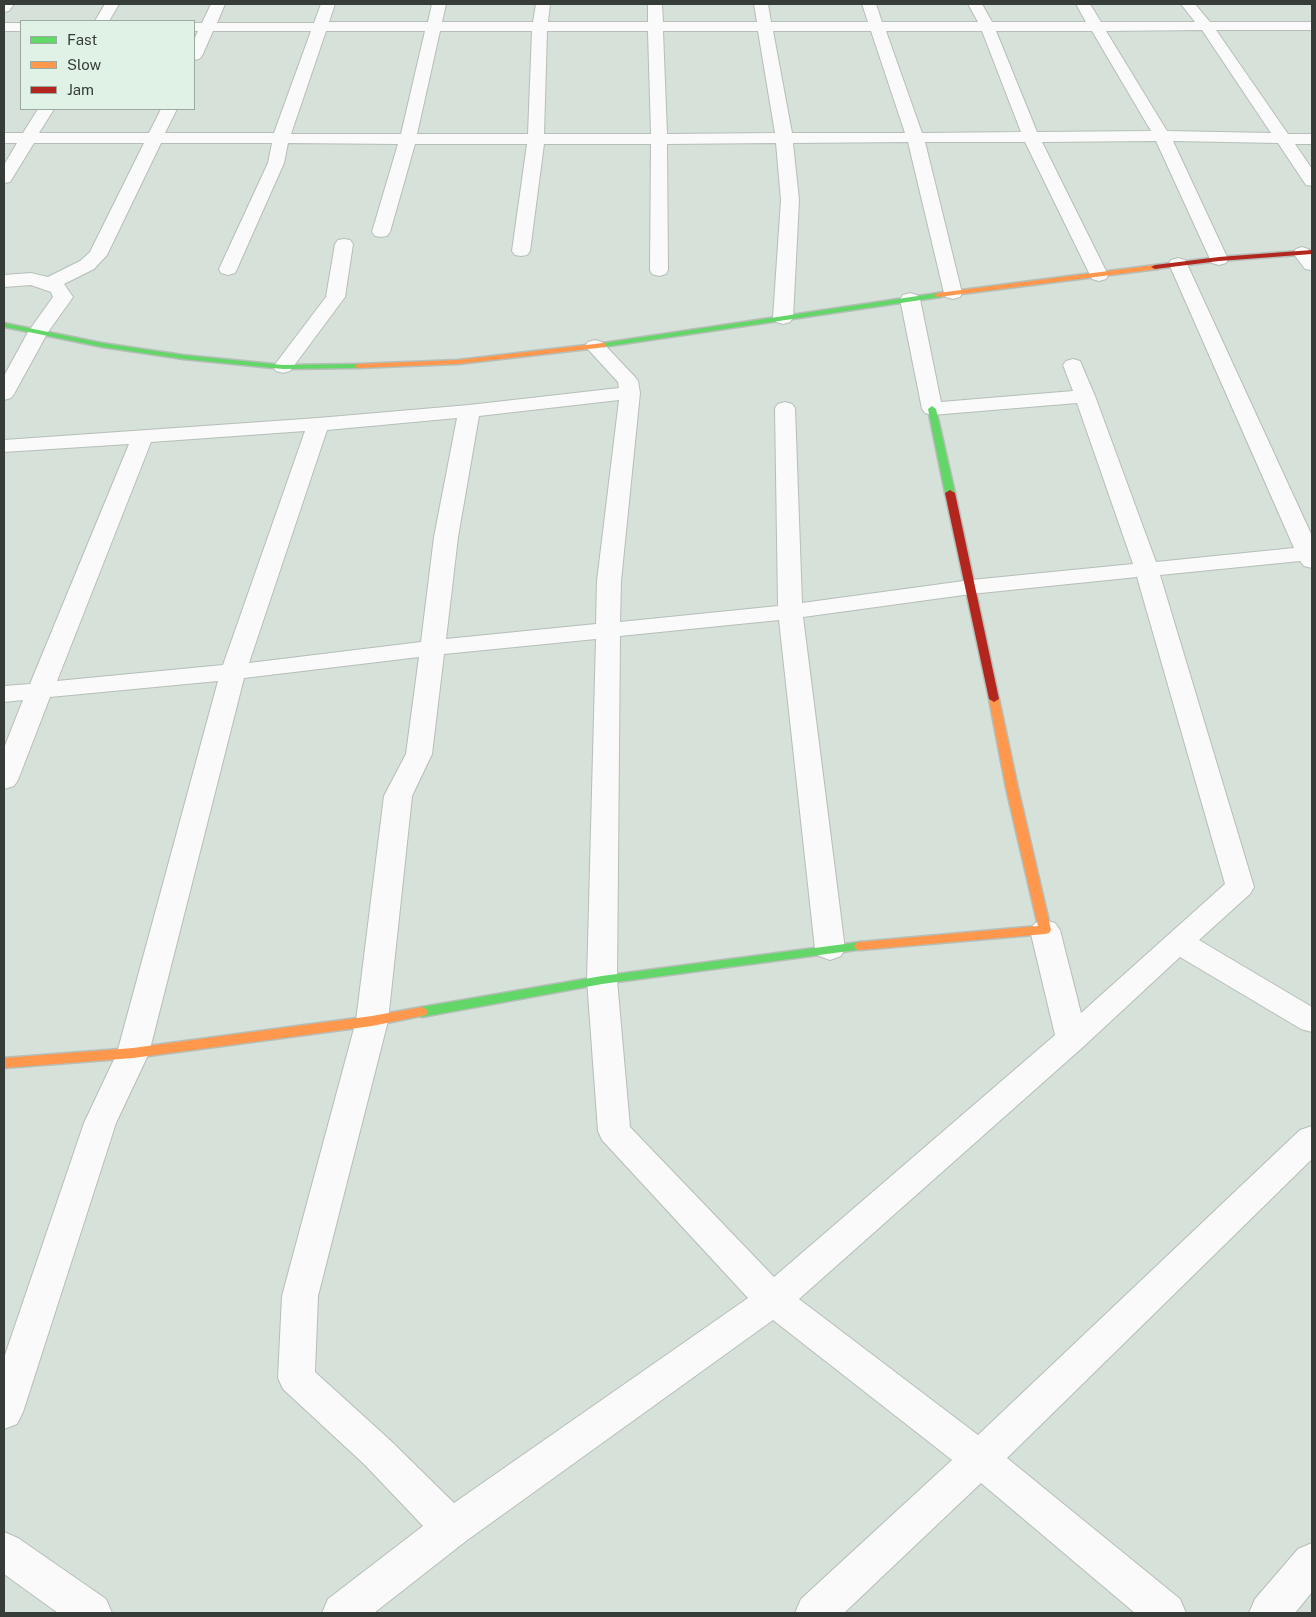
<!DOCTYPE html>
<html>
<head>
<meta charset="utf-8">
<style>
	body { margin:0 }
	#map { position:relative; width:1316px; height:1617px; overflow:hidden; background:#d6e1d9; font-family:"Public Sans",sans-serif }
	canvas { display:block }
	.frame { position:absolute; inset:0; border:5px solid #363d38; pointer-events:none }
	.legend { position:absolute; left:20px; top:20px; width:175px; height:90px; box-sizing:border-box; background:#dff2e5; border:1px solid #9baaa0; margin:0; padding:6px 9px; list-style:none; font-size:15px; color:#363d38 }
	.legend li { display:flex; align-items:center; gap:10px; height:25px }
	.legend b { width:25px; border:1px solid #9baaa0 }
</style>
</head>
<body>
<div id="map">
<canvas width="1316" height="1617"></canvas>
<div class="frame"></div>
<ul class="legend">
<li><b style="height:6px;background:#63d668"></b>Fast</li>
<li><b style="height:6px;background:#ff974d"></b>Slow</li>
<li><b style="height:6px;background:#b3261e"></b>Jam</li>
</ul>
</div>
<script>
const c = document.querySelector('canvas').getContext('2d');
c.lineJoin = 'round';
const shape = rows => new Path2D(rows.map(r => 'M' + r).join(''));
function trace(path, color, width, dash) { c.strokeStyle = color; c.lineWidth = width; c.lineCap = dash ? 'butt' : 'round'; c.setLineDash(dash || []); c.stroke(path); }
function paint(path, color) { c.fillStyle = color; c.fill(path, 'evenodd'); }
const street = shape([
	[4,4,14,4,9,11,4,12,4,4],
	[105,4,119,4,109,21,95,21,105,4],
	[211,4,225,4,217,23,314,23,321,4,335,4,329,22,428,22,432,4,446,4,442,22,533,22,536,4,550,4,548,22,648,22,648,4,662,4,663,22,757,22,754,4,768,4,771,22,868,22,862,4,876,4,882,22,978,22,968,4,982,4,992,22,1086,22,1076,4,1090,4,1101,22,1195,22,1181,4,1195,4,1210,22,1312,22,1312,30,1216,30,1288,134,1312,134,1312,144,1295,144,1312,169,1312,186,1306,185,1278,143,1173,141,1228,259,1226,263,1219,265,1212,263,1210,259,1156,141,1042,142,1108,275,1106,279,1099,281,1092,279,1090,275,1025,142,925,142,962,293,960,297,953,299,946,297,944,293,908,142,793,143,799,200,793,318,790,322,783,324,776,322,773,318,781,200,776,143,667,144,668,270,666,274,659,276,652,274,650,270,651,144,544,144,530,251,527,255,521,256,515,255,512,251,527,144,415,144,390,232,387,236,381,237,375,236,372,232,398,144,288,143,284,163,237,269,235,273,228,275,221,273,219,269,268,163,272,143,161,143,107,255,94,269,64,284,73,297,48,332,14,394,11,398,4,400,4,376,28,332,53,297,51,292,31,285,4,287,4,275,31,273,48,277,80,261,90,252,144,143,34,143,10,182,4,183,4,165,17,143,4,143,4,133,23,133,38,109,54,109,39,133,149,133,161,109,177,109,165,133,274,133,311,31,213,31,202,56,199,59,194,60,194,40,198,31,194,31,194,23,202,23,211,4],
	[1202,30,1271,133,1167,131,1106,31,1202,30],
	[326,31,425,31,401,134,291,134,326,31],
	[440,31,532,31,528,134,417,134,440,31],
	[547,31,648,31,651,134,544,134,547,31],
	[663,31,758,31,775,133,667,134,663,31],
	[773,31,871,31,905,133,792,133,773,31],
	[886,31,982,31,1021,132,922,133,886,31],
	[996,31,1092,31,1151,131,1037,132,996,31],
	[4,23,21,23,21,31,4,31,4,23],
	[344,239,350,240,353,244,345,297,290,371,283,373,276,371,273,367,326,297,335,244,338,240,344,239],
	[1302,247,1308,249,1312,254,1312,270,1305,269,1293,253,1296,249,1302,247],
	[1178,258,1185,260,1187,264,1312,536,1312,568,1304,566,1300,561,1160,575,1254,887,1250,894,1199,940,1312,1007,1312,1032,1301,1029,1180,957,1083,1047,799,1299,978,1435,1300,1130,1312,1126,1312,1159,1007,1458,1180,1599,1186,1613,1135,1613,981,1483,844,1613,795,1613,801,1599,952,1460,773,1320,466,1541,374,1613,322,1613,328,1599,423,1526,365,1465,283,1389,278,1378,282,1296,356,1021,384,796,406,754,419,657,244,678,149,1053,116,1123,23,1412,17,1424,4,1429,4,1358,84,1123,117,1053,218,681,50,697,18,780,14,786,4,789,4,748,23,700,4,702,4,686,30,684,129,444,4,452,4,440,318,418,469,405,619,388,618,382,585,346,588,342,595,340,602,342,635,377,638,381,640,393,621,581,620,622,778,606,775,408,778,404,785,402,792,404,795,408,802,603,971,580,1133,564,1077,403,932,415,925,413,922,409,900,299,903,295,910,293,917,295,920,299,941,402,1073,391,1063,365,1066,361,1073,359,1080,361,1095,396,1156,562,1294,548,1169,264,1171,260,1178,258],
	[619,400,597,581,596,624,446,639,458,537,479,416,619,400],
	[457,418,434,537,421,642,249,663,327,430,457,418],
	[305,431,223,665,57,681,151,442,305,431],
	[1137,577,1225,884,1081,1013,1060,930,1055,923,1045,920,1035,923,1030,930,1055,1035,774,1277,630,1127,617,980,620,636,779,620,815,949,819,956,830,960,841,956,845,949,803,617,971,594,1137,577],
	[596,639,587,980,598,1131,602,1140,748,1298,454,1503,391,1441,315,1372,318,1296,388,1021,412,796,432,754,444,654,596,639],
	[4,1532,18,1538,106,1599,112,1613,58,1613,4,1574,4,1532],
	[1312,1543,1312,1592,1295,1613,1249,1613,1255,1599,1298,1549,1312,1543]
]);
const fast = shape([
	[938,293,941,293,941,297,603,347,599,345,603,343,938,293],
	[4,323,102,343,183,355,283,365,358,364,362,366,358,368,283,369,183,359,102,347,4,327,4,323],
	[932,406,936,409,955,493,950,496,945,493,928,409,932,406],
	[860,942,864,943,866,946,864,949,602,984,422,1017,418,1015,416,1012,418,1009,422,1007,602,976,860,942]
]);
const slow = shape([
	[1155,265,1159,267,1158,269,938,297,934,295,938,293,1155,265],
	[603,343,606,343,606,347,458,364,358,368,354,366,358,364,458,360,603,343],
	[994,696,999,699,1018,788,1051,930,1049,933,1045,934,860,950,856,949,854,946,856,943,860,942,1038,926,1006,788,989,699,994,696],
	[422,1007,426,1009,428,1012,426,1015,372,1026,133,1058,4,1068,4,1058,133,1048,372,1016,422,1007]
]);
const jam = shape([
	[1312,250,1312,254,1219,261,1155,269,1151,267,1155,265,1219,257,1312,250],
	[950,490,955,493,999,699,994,702,989,699,945,493,950,490]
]);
trace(street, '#b6beb8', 2);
trace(fast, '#b6beb8', 3);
trace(slow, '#b6beb8', 3);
trace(jam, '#b6beb8', 3);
paint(street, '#f9faf9');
paint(fast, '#63d668');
paint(slow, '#ff974d');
paint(jam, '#b3261e');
</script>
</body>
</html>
